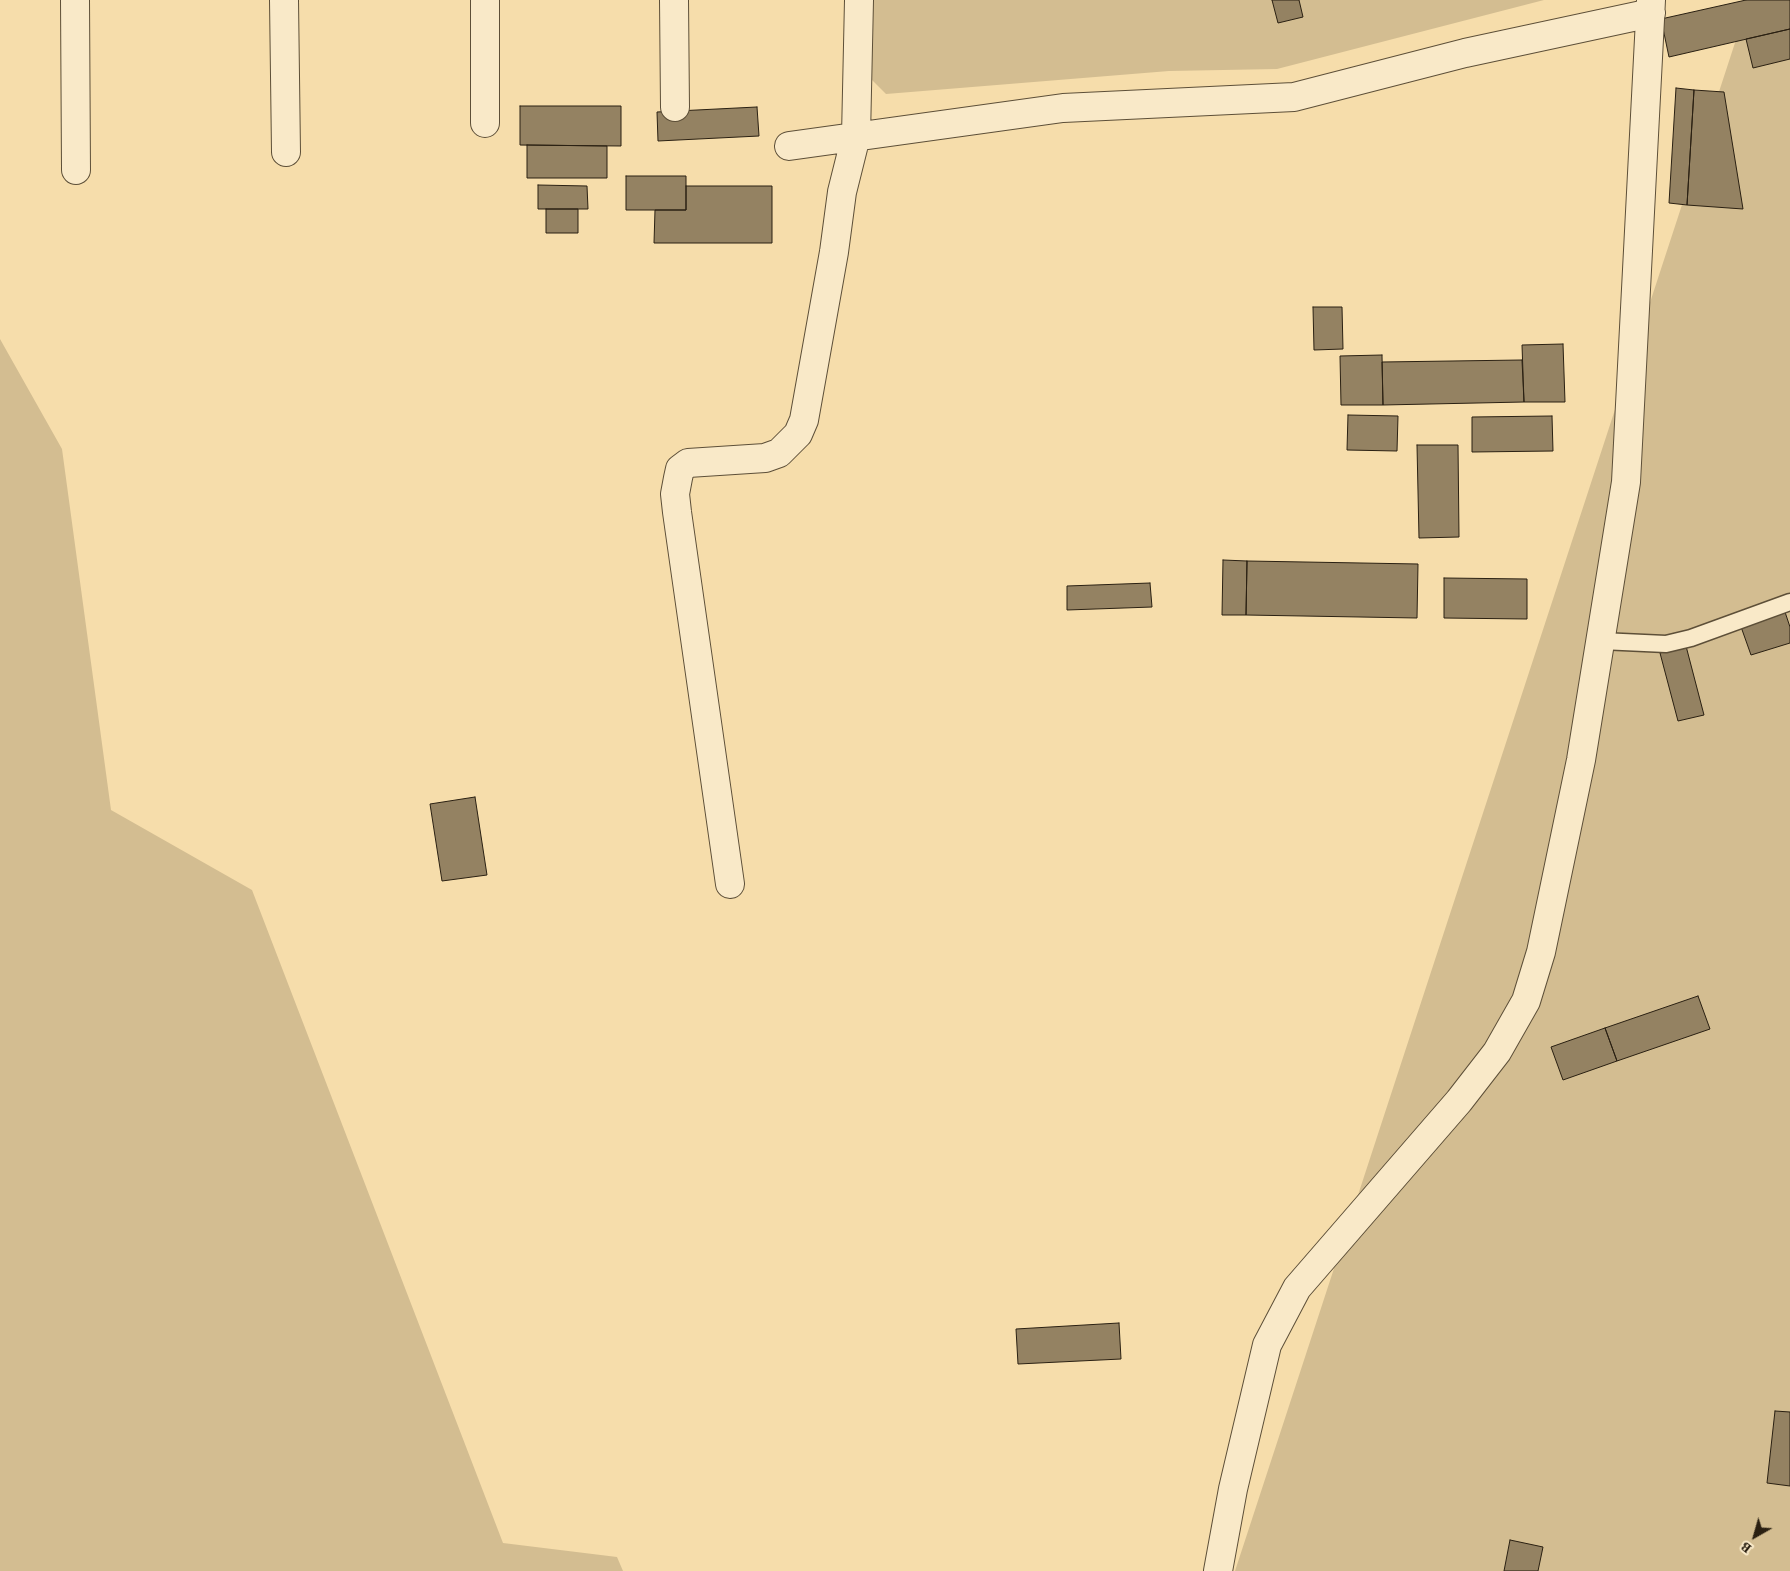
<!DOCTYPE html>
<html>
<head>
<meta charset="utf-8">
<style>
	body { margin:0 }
	#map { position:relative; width:1790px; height:1571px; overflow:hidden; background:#f6ddab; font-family:"EB Garamond",serif }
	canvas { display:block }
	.north { position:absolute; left:1730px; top:1511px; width:50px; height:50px; -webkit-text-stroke:4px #f9e9c8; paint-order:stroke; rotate:218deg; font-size:14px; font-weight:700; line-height:20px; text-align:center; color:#2a2012 }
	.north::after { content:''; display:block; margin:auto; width:18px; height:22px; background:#2a2012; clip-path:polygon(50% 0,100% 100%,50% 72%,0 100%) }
</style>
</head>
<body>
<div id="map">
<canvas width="1790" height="1571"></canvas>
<div class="north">B</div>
</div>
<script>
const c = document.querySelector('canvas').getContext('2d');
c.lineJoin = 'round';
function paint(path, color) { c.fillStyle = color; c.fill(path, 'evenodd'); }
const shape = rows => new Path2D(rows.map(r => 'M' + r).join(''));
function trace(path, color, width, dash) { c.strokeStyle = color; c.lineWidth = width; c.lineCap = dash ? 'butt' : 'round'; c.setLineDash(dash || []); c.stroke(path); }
paint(shape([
	[868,0,1544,0,1277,69,1169,71,886,94,868,76],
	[1749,0,1790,0,1790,1571,1235,1571],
	[0,339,62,449,111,810,252,890,503,1543,617,1557,623,1571,0,1571]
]), '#d3bd91');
const building = shape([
	[1272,0,1299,0,1303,17,1278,23,1272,0],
	[1746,0,1790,0,1790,29,1669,57,1661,19,1746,0],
	[1790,29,1790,59,1753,68,1746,39,1790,29],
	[1676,88,1694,90,1687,205,1669,203,1676,88],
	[1694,90,1724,92,1743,209,1687,205,1694,90],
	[520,106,621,106,621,146,520,145,520,106],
	[757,107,759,136,658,141,657,112,757,107],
	[527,145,607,146,607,178,527,178,527,145],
	[626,176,686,176,686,210,626,210,626,176],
	[538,185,587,186,588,209,538,209,538,185],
	[686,186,772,186,772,243,654,243,655,210,686,210,686,186],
	[546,209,578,209,578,233,546,233,546,209],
	[1313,307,1342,307,1343,349,1314,350,1313,307],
	[1563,344,1565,402,1524,402,1522,345,1563,344],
	[1382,355,1383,405,1341,405,1340,356,1382,355],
	[1522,360,1524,402,1383,405,1382,362,1522,360],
	[1348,415,1398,416,1397,451,1347,450,1348,415],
	[1552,416,1553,451,1472,452,1472,417,1552,416],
	[1417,445,1458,445,1459,537,1419,538,1417,445],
	[1223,560,1247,561,1246,615,1222,615,1223,560],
	[1247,561,1418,564,1417,618,1246,615,1247,561],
	[1444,578,1527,579,1527,619,1444,618,1444,578],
	[1150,583,1152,607,1067,610,1067,586,1150,583],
	[1784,609,1790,627,1790,643,1751,655,1740,624,1784,609],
	[1686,646,1704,715,1678,721,1660,653,1686,646],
	[475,797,487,875,442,881,430,804,475,797],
	[1698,996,1710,1029,1617,1061,1605,1028,1698,996],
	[1605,1028,1617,1061,1563,1080,1551,1047,1605,1028],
	[1119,1323,1121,1359,1018,1364,1016,1329,1119,1323],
	[1775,1411,1790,1412,1790,1486,1767,1483,1775,1411],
	[1510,1540,1543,1547,1538,1571,1504,1571,1510,1540]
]);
paint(building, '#948262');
trace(building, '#2a2012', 1);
const service = shape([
	[1601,641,1666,644,1691,638,1790,602]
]);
const minor = shape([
	[75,0,76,170],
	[284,0,286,152],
	[674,0,675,107],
	[485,123,485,0],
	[789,146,1063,108,1294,97,1465,53,1651,13],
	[730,884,677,512,675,494,678,478,680,469,688,463,765,458,779,453,798,434,804,420,834,252,842,192,856,136,859,0],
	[1218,1571,1233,1489,1267,1345,1297,1288,1459,1101,1497,1052,1526,1001,1541,952,1581,760,1626,482,1651,0]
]);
trace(service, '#5d4f38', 19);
trace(minor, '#5d4f38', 30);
trace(service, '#f9e9c8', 16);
trace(minor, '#f9e9c8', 28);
</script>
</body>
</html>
